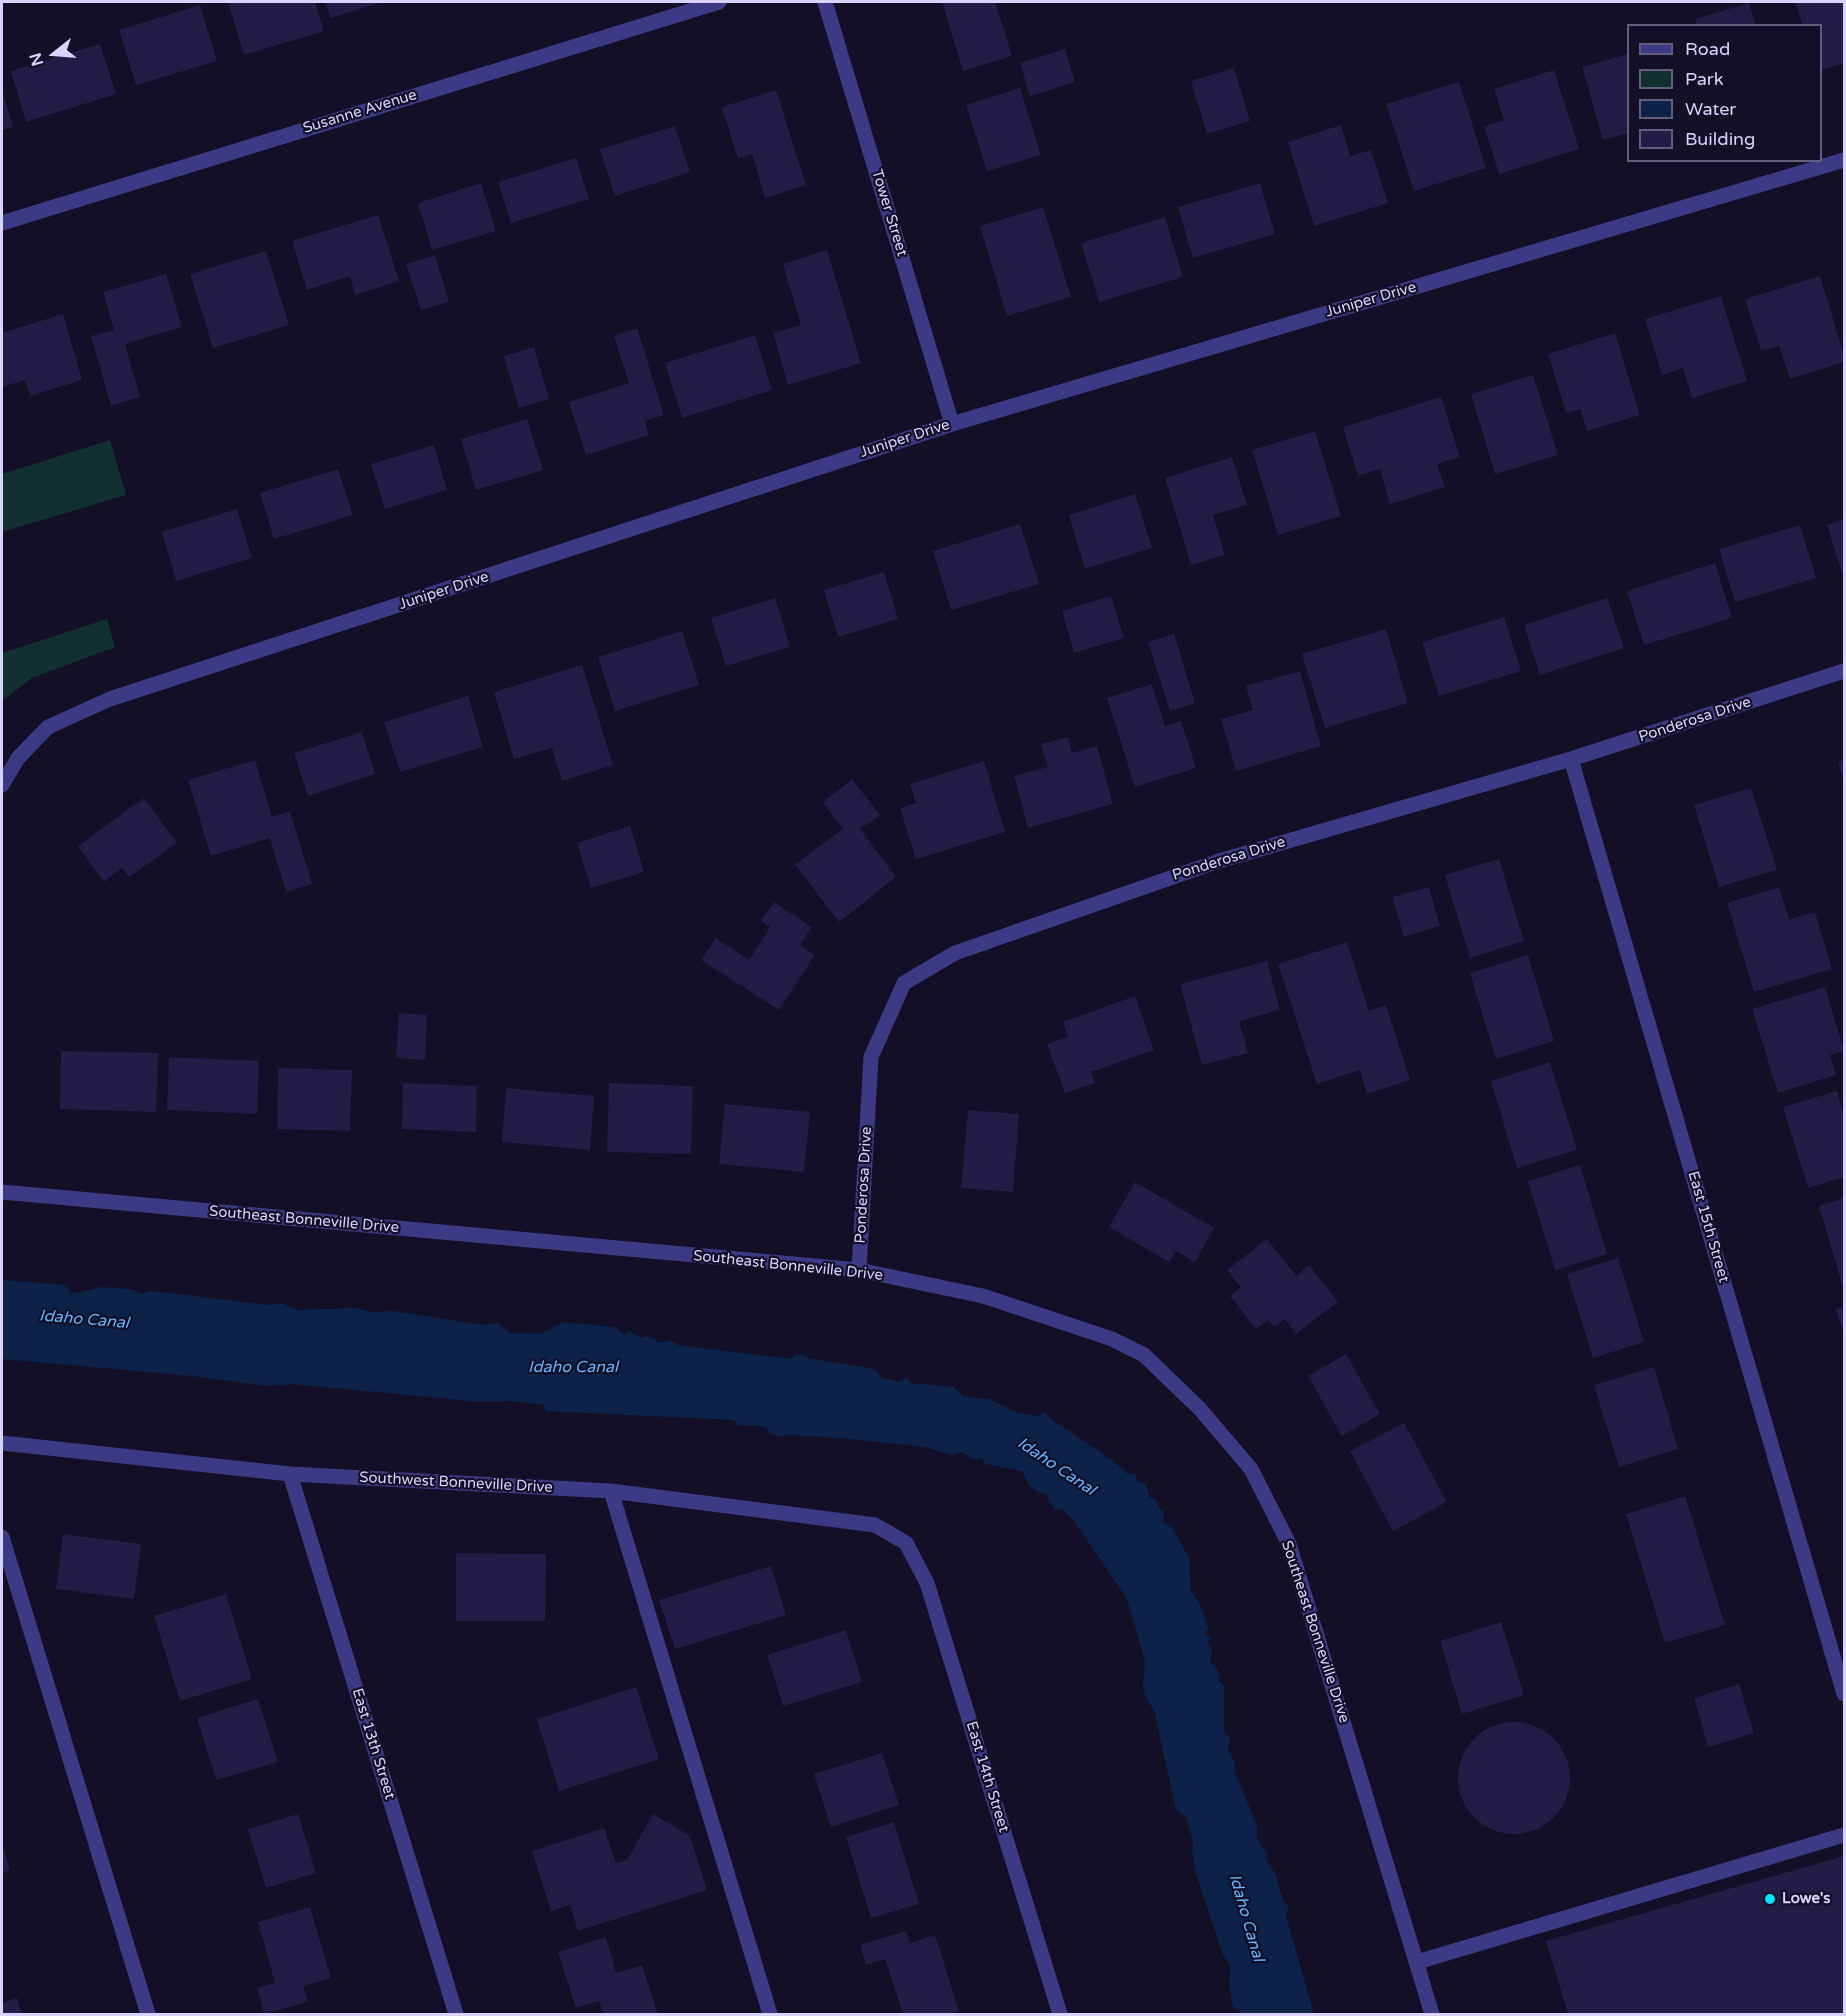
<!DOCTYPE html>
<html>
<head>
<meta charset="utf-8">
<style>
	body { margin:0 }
	#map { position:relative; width:1846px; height:2016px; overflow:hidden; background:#130f26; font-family:"Varela Round",sans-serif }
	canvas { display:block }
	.frame { position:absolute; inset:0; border:3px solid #d9d4ff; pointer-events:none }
	.legend { position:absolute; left:1627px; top:24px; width:195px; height:138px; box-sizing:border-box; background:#130f26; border:2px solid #625e7d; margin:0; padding:8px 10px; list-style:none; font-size:18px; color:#d9d4ff }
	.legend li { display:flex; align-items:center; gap:12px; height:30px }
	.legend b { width:30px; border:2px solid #625e7d }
	.north { position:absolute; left:24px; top:24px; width:60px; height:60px; -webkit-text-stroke:4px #130f26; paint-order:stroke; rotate:253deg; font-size:16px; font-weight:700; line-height:24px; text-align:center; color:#d9d4ff }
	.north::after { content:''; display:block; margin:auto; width:21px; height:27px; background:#d9d4ff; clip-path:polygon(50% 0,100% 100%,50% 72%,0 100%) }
</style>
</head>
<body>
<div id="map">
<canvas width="1846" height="2016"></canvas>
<div class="frame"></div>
<ul class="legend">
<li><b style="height:8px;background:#3d3a85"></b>Road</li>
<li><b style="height:16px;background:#12302f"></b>Park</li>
<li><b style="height:16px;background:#0c2248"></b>Water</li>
<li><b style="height:16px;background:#241b47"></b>Building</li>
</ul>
<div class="north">N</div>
</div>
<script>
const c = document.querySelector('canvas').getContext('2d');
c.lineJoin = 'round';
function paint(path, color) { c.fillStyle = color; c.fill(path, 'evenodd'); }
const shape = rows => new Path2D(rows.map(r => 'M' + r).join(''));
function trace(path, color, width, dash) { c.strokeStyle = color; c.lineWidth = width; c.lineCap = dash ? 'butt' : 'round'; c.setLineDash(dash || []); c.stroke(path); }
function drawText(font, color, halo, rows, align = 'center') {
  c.font = font + ' "Varela Round",sans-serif'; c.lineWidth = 4.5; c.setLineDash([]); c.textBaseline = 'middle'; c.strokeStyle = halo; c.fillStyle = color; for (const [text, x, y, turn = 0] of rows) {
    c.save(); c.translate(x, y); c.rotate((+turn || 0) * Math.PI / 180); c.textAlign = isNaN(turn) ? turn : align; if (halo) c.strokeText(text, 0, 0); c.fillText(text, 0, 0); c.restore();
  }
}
paint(shape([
	[110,440,126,495,2,532,2,474],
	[107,619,115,647,32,678,2,701,2,653]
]), '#12302f');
paint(shape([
	[2,1280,67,1285,70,1292,77,1293,101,1287,132,1289,141,1294,152,1291,268,1305,282,1303,296,1310,355,1308,371,1312,394,1311,482,1325,498,1323,510,1333,541,1334,563,1322,615,1327,625,1335,629,1331,642,1338,648,1336,660,1343,671,1340,678,1345,792,1359,797,1354,804,1355,806,1358,875,1369,881,1377,899,1382,908,1377,910,1383,954,1387,964,1397,989,1399,1018,1413,1038,1416,1045,1412,1051,1419,1112,1460,1128,1474,1136,1474,1136,1480,1146,1484,1149,1497,1156,1499,1158,1507,1164,1512,1163,1523,1171,1525,1189,1558,1191,1591,1199,1602,1209,1630,1204,1633,1212,1638,1207,1642,1212,1649,1210,1661,1220,1673,1218,1680,1224,1686,1224,1732,1230,1738,1228,1751,1235,1762,1235,1773,1257,1825,1257,1839,1267,1854,1265,1859,1275,1873,1284,1903,1289,1906,1286,1916,1314,2014,1241,2014,1240,2012,1233,2007,1229,1983,1231,1967,1223,1955,1196,1874,1192,1852,1193,1842,1186,1817,1176,1810,1154,1710,1145,1697,1143,1684,1145,1661,1127,1599,1074,1521,1062,1509,1055,1510,1045,1494,1038,1492,1029,1485,1022,1471,985,1464,982,1458,975,1460,961,1452,954,1456,925,1447,852,1439,792,1435,775,1436,763,1426,739,1425,733,1420,546,1411,544,1405,513,1401,481,1402,292,1384,268,1386,192,1376,2,1359]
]), '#0c2248');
paint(shape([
	[228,2,315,2,324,31,244,55],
	[325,2,382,2,331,18],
	[942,2,995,2,1012,56,963,71],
	[1795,2,1844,2,1844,63,1820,70,1820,26,1803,26],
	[1749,3,1756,26,1697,26,1695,19],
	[200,5,217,61,136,85,119,30],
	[100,44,116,94,26,122,11,71],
	[1065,49,1075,82,1030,96,1020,63],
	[1628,54,1628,133,1603,140,1582,67],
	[1234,68,1250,121,1207,134,1191,81],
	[1554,70,1579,149,1499,174,1484,126,1504,120,1494,89],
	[1459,82,1486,168,1414,191,1386,104],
	[1020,88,1041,155,987,171,966,105],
	[2,89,13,127,2,130],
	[776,90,806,185,765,198,752,154,738,159,722,107],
	[1341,125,1350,156,1371,150,1388,203,1314,226,1288,142],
	[675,126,690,172,615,196,600,149],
	[576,158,589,199,511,223,498,182],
	[481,183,496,231,432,250,418,203],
	[1260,183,1275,234,1193,258,1178,207],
	[1043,207,1071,297,1007,316,980,226],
	[378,215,399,281,355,295,350,276,307,290,292,241],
	[1165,217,1183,277,1099,302,1081,243],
	[827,250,861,363,788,385,773,333,801,325,783,264],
	[266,251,289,325,213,348,190,274],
	[435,255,449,302,421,310,406,264],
	[166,274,182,327,125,344,140,397,111,406,91,336,114,330,103,292],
	[1820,276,1844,355,1844,362,1790,379,1779,346,1761,351,1745,299],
	[1721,296,1747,381,1692,398,1683,368,1662,375,1645,319],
	[63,314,82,380,30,396,25,380,2,387,2,333],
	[637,328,664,415,645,421,649,435,586,455,569,402,629,383,614,336],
	[1615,333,1640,415,1587,431,1580,409,1566,413,1548,354],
	[755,335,772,390,682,418,665,363],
	[534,347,549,399,519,408,504,356],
	[1533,375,1558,455,1495,474,1471,394],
	[1441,397,1460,457,1437,464,1445,487,1390,504,1380,469,1358,476,1343,427],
	[527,419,543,470,476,490,461,439],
	[1315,431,1341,516,1278,535,1252,450],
	[434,445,447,490,385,509,371,464],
	[1232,457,1247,505,1213,515,1225,555,1191,565,1165,478],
	[338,469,353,515,274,539,260,493],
	[1135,494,1152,548,1085,569,1069,515],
	[237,509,252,558,176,581,162,532],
	[1844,519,1844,579,1827,525],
	[1020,524,1039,584,951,610,933,551],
	[1800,525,1816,578,1735,602,1719,549],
	[1715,563,1732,618,1644,645,1627,591],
	[884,572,898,619,838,637,824,590],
	[1111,596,1124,638,1074,653,1062,611],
	[775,598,790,647,726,666,711,618],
	[1607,598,1624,648,1540,675,1524,625],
	[1504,617,1521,671,1439,696,1422,642],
	[1386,629,1408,703,1325,728,1302,654],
	[682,631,699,685,615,711,598,657],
	[1174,634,1195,703,1170,711,1148,642],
	[582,665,613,765,562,781,552,748,514,759,494,692],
	[1300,671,1321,746,1236,771,1221,719,1253,710,1246,686],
	[1152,684,1165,726,1181,721,1196,768,1135,787,1107,698],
	[468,696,483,747,400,772,384,722],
	[362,732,375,774,308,796,294,753],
	[1068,737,1072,753,1097,746,1113,804,1028,828,1014,776,1048,767,1041,744],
	[255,760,272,817,290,811,312,884,286,892,270,838,211,856,188,780],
	[1844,760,1844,782,1838,762],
	[984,761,1005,832,916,859,900,808,916,803,910,784],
	[852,779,880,815,860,829,896,877,839,922,795,864,843,829,823,802],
	[1751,788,1777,870,1719,887,1694,805],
	[144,798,177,843,129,877,122,868,104,882,78,846],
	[630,826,644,872,591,888,577,843],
	[1499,859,1524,941,1470,958,1445,875],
	[1429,887,1440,926,1404,937,1392,897],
	[1779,887,1789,919,1815,912,1832,969,1754,992,1727,903],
	[774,902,812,927,800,945,815,955,779,1010,701,960,716,938,749,960,770,927,761,921],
	[1347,942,1369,1011,1386,1005,1410,1080,1367,1094,1360,1070,1317,1084,1278,964],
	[1528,955,1554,1041,1496,1059,1470,973],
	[1267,961,1280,1010,1239,1021,1248,1053,1202,1065,1180,984],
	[1825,987,1844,1051,1830,1055,1836,1075,1778,1093,1752,1009],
	[1135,996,1154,1050,1091,1072,1095,1083,1065,1093,1047,1044,1068,1037,1063,1022],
	[399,1013,427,1015,425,1060,396,1058],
	[61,1051,158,1053,156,1112,60,1109],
	[169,1057,259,1061,257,1114,167,1110],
	[1550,1062,1577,1150,1517,1168,1491,1081],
	[278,1068,352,1070,350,1131,277,1129],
	[403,1083,477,1086,476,1132,402,1129],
	[609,1083,693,1086,691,1154,607,1152],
	[506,1088,594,1096,590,1150,502,1142],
	[1837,1091,1844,1117,1844,1177,1808,1188,1783,1107],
	[725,1104,810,1112,804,1172,719,1164],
	[968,1110,1019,1114,1013,1192,961,1188],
	[1580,1165,1607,1254,1555,1270,1528,1181],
	[1135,1182,1214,1228,1195,1262,1176,1251,1169,1262,1109,1227],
	[1844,1198,1844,1291,1819,1206],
	[1267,1239,1296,1276,1309,1265,1338,1302,1296,1334,1285,1319,1274,1327,1268,1320,1256,1329,1230,1296,1241,1287,1227,1270],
	[1618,1258,1644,1342,1593,1358,1567,1274],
	[1844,1307,1844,1336,1836,1309],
	[1346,1354,1380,1414,1342,1436,1308,1376],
	[1654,1367,1678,1449,1619,1467,1594,1385],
	[1404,1423,1447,1502,1393,1531,1350,1451],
	[1685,1496,1725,1625,1665,1643,1626,1514],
	[63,1534,141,1544,134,1599,56,1589],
	[456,1553,546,1554,545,1621,456,1621],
	[771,1566,786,1615,675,1649,659,1600],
	[226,1594,252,1679,180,1701,154,1616],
	[1501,1622,1524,1695,1462,1714,1440,1641],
	[846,1630,862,1682,783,1706,767,1655],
	[1739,1684,1754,1733,1708,1747,1694,1698],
	[636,1687,659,1759,559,1791,537,1719],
	[258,1699,278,1762,216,1780,197,1718],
	'1458 1778a56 56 0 1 1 112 0a56 56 0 1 1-112 0Z',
	[882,1753,899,1805,831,1827,814,1774],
	[298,1814,316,1873,266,1888,248,1829],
	[653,1814,690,1836,707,1890,578,1931,570,1905,551,1911,532,1851,604,1828,616,1863,627,1860],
	[894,1822,919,1904,871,1918,846,1837],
	[2,1844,10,1870,2,1873],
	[1844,1856,1844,2014,1568,2014,1546,1941],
	[310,1907,331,1978,303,1986,308,2002,264,2014,257,1988,275,1983,258,1922],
	[906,1931,910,1943,935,1935,959,2011,949,2014,903,2014,885,1959,866,1965,860,1945],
	[606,1937,616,1973,642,1965,658,2014,603,2014,599,2001,576,2008,558,1952],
	[17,1998,22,2014,2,2014,2,2003]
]), '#241b47');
trace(shape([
	[825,2,952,424],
	[2,223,719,2],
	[1571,759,1844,1694],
	[2,785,18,758,48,727,110,699,952,424,1844,160],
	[2,1192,859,1270,983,1296,1112,1339,1144,1355,1200,1409,1251,1469,1289,1544,1432,2014],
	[859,1270,871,1057,904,983,955,953,1219,861,1571,759,1844,671],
	[2,1443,290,1474,611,1491,875,1525,906,1543,927,1583,1060,2014],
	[290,1474,456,2014],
	[611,1491,770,2014],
	[2,1537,148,2014],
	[1417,1962,1844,1835]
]), '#3d3a85', 15);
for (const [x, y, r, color] of [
	[1770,1899,6,"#00e5ff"]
]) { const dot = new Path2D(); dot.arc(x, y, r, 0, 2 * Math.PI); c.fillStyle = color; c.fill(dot); trace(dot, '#130f26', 2); }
drawText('15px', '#d9d4ff', '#130f26', [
	["Susanne Avenue",360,112,-17],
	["Tower Street",889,213,73],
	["Juniper Drive",1371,300,-16],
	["Juniper Drive",905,439,-18],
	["Juniper Drive",444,591,-18],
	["Ponderosa Drive",1695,720,-18],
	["Ponderosa Drive",1229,859,-17],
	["Ponderosa Drive",864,1185,-87],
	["Southeast Bonneville Drive",304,1220,5],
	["East 15th Street",1708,1227,74],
	["Southeast Bonneville Drive",788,1266,6],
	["Southwest Bonneville Drive",456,1483,3],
	["Southeast Bonneville Drive",1315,1632,72],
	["East 13th Street",373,1744,73],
	["East 14th Street",987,1777,73]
]);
drawText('bold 15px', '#d9d4ff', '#130f26', [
	["Lowe's",1782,1899]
], 'left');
drawText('italic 16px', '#62b6ff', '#130f26', [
	["Idaho Canal",84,1320,5],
	["Idaho Canal",573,1368],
	["Idaho Canal",1056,1467,34],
	["Idaho Canal",1246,1918,74]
]);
</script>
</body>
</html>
